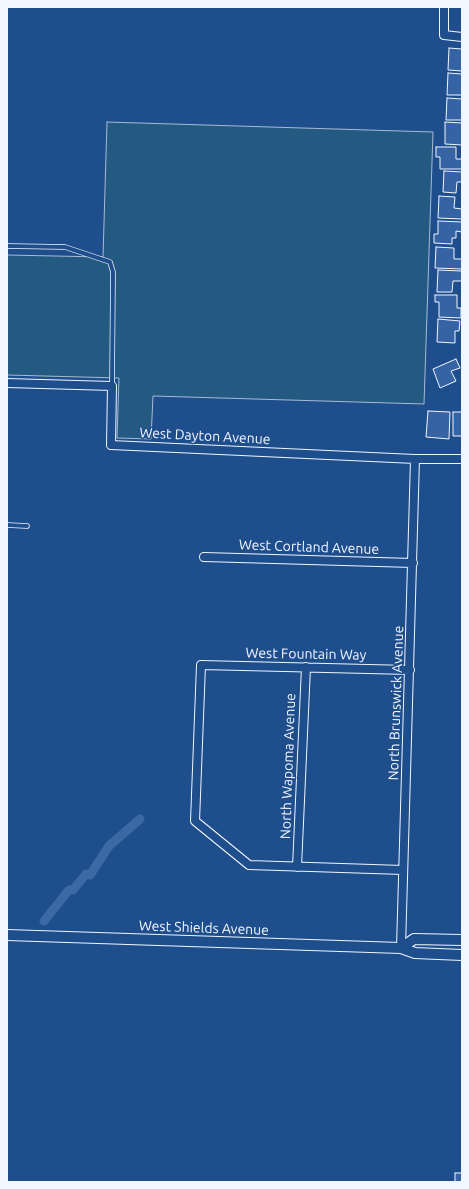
<!DOCTYPE html>
<html>
<head>
<meta charset="utf-8">
<style>
	body { margin:0 }
	#map { position:relative; width:469px; height:1189px; overflow:hidden; background:#1f4e8c; font-family:Ubuntu,sans-serif }
	canvas { display:block }
	.frame { position:absolute; inset:0; border:8px solid #f2f6ff; pointer-events:none }
</style>
</head>
<body>
<div id="map">
<canvas width="469" height="1189"></canvas>
<div class="frame"></div>
</div>
<script>
const c = document.querySelector('canvas').getContext('2d');
c.lineJoin = 'round';
function paint(path, color) { c.fillStyle = color; c.fill(path, 'evenodd'); }
const shape = rows => new Path2D(rows.map(r => 'M' + r).join(''));
function trace(path, color, width, dash) { c.strokeStyle = color; c.lineWidth = width; c.lineCap = dash ? 'butt' : 'round'; c.setLineDash(dash || []); c.stroke(path); }
function drawText(font, color, halo, rows, align = 'center') {
  c.font = font + ' Ubuntu,sans-serif'; c.lineWidth = 3; c.setLineDash([]); c.textBaseline = 'middle'; c.strokeStyle = halo; c.fillStyle = color; for (const [text, x, y, turn = 0] of rows) {
    c.save(); c.translate(x, y); c.rotate((+turn || 0) * Math.PI / 180); c.textAlign = isNaN(turn) ? turn : align; if (halo) c.strokeText(text, 0, 0); c.fillText(text, 0, 0); c.restore();
  }
}
const green = shape([
	[107,122,433,132,424,404,153,396,151,439,117,438,119,378,7,375,7,255,103,257,107,122]
]);
paint(green, '#245a82');
trace(green, '#a8bbd7', 1);
trace(shape([
	[44,921,69,890,73,890,86,874,90,875,109,846,140,819]
]), '#3b69a3', 9);
const building = shape([
	[449,48,462,49,462,71,448,70,449,48],
	[448,73,462,74,462,95,447,95,448,73],
	[447,98,462,99,462,120,446,120,447,98],
	[445,122,462,123,462,145,445,144,445,122],
	[436,147,456,147,456,159,462,159,462,169,440,169,440,157,436,157,436,147],
	[444,171,462,172,462,182,457,182,456,193,443,192,444,171],
	[439,196,455,197,454,208,462,209,462,219,438,218,439,196],
	[438,221,462,222,462,232,456,231,456,238,452,238,452,244,434,243,434,234,438,234,438,221],
	[436,247,454,248,454,259,462,259,462,269,435,268,436,247],
	[438,270,462,271,462,281,453,281,452,292,437,292,438,270],
	[435,295,457,295,457,308,461,308,461,318,439,317,439,302,435,302,435,295],
	[438,319,460,321,459,331,455,331,455,343,437,342,438,319],
	[456,359,460,368,451,371,456,381,440,388,433,369,456,359],
	[428,411,450,412,449,439,426,437,428,411],
	[453,412,462,412,462,436,453,436,453,412],
	[455,1173,462,1173,462,1182,455,1182,455,1173]
]);
paint(building, '#3563a3');
trace(building, '#f2f6ff', 1);
const service = shape([
	[7,246,65,247,110,262,113,272,112,386],
	[7,525,27,526]
]);
const minor = shape([
	[444,7,444,35,462,37],
	[7,383,112,386,111,445,415,459,462,459],
	[204,557,413,563],
	[297,867,306,667],
	[403,870,249,865,195,821,201,665,410,670],
	[401,948,415,459]
]);
const tertiary = shape([
	[7,935,401,948,415,953,462,955],
	[401,948,414,939,462,940]
]);
trace(service, '#f2f6ff', 5.5);
trace(minor, '#f2f6ff', 10);
trace(tertiary, '#f2f6ff', 12);
trace(service, '#1f4e8c', 4);
trace(minor, '#1f4e8c', 8);
trace(tertiary, '#1f4e8c', 10);
drawText('14px', '#f2f6ff', '#1f4e8c', [
	["West Dayton Avenue",205,436,3],
	["West Cortland Avenue",309,547,2],
	["West Fountain Way",306,654,1],
	["North Brunswick Avenue",396,703,-88],
	["North Wapoma Avenue",288,766,-88],
	["West Shields Avenue",204,928,2]
]);
</script>
</body>
</html>
